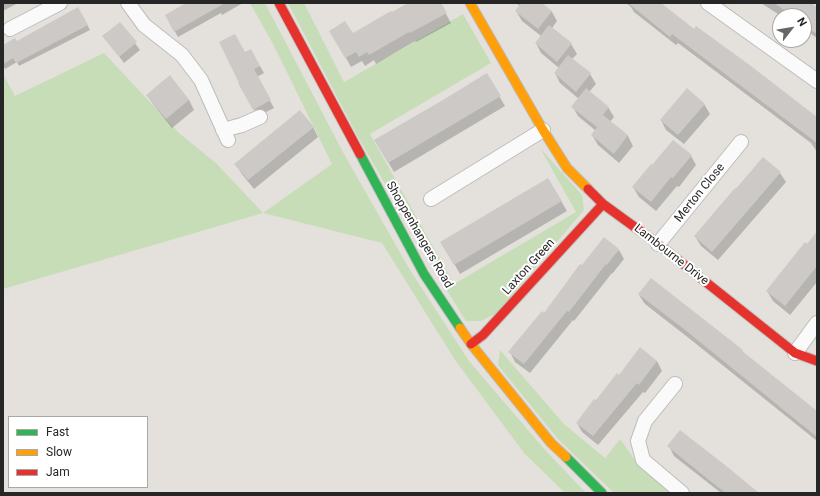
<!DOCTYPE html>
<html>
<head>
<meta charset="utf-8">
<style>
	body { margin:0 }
	#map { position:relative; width:820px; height:496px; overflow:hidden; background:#e4e1dc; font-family:Roboto,sans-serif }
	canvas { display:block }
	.frame { position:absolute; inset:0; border:4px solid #262626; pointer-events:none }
	.legend { position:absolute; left:8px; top:416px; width:140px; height:72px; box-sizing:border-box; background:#fff; border:1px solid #a8a8a8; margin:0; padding:5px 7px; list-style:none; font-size:12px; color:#262626 }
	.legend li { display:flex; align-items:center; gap:8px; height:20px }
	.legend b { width:20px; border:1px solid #a8a8a8 }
	.north { position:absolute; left:772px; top:8px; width:40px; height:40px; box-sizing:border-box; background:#fff; border:1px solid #a8a8a8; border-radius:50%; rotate:59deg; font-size:11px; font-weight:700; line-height:16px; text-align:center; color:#262626 }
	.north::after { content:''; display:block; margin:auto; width:14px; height:18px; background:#686766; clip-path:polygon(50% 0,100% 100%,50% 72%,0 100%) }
</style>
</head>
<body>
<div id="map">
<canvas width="820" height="496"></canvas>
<div class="frame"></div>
<ul class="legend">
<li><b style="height:5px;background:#30b455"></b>Fast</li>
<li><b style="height:5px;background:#ff9f0a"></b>Slow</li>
<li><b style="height:5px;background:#e5322d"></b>Jam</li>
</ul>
<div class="north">N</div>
</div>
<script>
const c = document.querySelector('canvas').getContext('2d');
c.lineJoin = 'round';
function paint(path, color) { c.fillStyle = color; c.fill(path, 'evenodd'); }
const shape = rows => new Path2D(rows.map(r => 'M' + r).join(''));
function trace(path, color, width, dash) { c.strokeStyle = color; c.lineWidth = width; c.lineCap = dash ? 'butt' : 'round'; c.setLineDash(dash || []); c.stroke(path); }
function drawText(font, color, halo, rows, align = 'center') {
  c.font = font + ' Roboto,sans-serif'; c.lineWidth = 4; c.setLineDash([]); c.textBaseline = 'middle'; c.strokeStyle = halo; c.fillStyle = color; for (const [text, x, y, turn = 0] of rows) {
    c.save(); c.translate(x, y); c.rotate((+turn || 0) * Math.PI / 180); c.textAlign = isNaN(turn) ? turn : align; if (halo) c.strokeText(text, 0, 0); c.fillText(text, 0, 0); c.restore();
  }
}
paint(shape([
	[250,3,265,3,344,154,410,270,469,361,545,450,586,493,565,493,524,453,455,360,382,243,263,213,3,289,3,102,5,101,3,98,3,74,15,96,104,53,179,133,217,164,263,213,332,164,273,44],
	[288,3,304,3,344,82,463,14,491,63,370,134,454,284,576,212,540,148,582,195,584,210,497,313,481,321,466,321,446,289,358,137],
	[500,350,564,424,605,458,620,439,635,460,674,493,614,493,557,438,498,365]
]), '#c7ddb8');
paint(shape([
	[3,3,18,3,3,11],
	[189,3,243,3,222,15,221,13,178,37,166,15],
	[410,3,440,3,451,23,416,42,415,41,376,64,374,60,365,66,362,61,351,67,331,31,352,35],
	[516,3,541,3,552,12,557,21,552,28,571,44,577,54,572,59,590,74,596,84,589,92,608,107,614,117,610,122,628,136,633,146,619,163,598,145,592,135,596,131,578,116,573,107,579,99,560,83,555,73,559,68,541,53,536,43,541,36,522,21,516,11,520,6],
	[626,3,660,3,695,30,817,121,817,152,811,143,678,43,676,45,634,12,631,7],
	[761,3,809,3,817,9,817,38,804,29,804,16,785,16,783,14,781,16],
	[78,8,90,30,19,66,17,62,5,69,3,65,3,43,4,45,17,43],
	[120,23,140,50,124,63,104,36],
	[251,51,264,73,257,77,274,108,258,116,240,84],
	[486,74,505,106,394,172,375,140,444,100],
	[170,77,189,100,194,110,172,128,153,104,147,95],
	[704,104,710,114,684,144,666,130,661,120],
	[313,127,318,137,254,189,241,173,236,164],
	[691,156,696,165,679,187,677,186,656,211,639,197,633,187],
	[763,158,780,173,786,182,718,260,701,246,695,236],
	[548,179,567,211,460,274,442,242],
	[817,233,817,282,790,315,773,301,767,291],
	[619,250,624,259,612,274,612,273,574,321,573,320,530,373,515,362,510,352,544,314],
	[639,295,742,351,744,353,817,412,817,441,690,339,645,304],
	[657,361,662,371,645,393,643,392,598,445,582,432,577,423,619,376],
	[669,446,758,493,721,493,674,456]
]), '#0003');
paint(shape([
	[186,3,225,3,174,32,165,15],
	[408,3,441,3,447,13,410,33,409,32,369,55,367,52,359,57,356,52,345,58,329,31,345,21,353,33,391,11,392,12],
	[521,3,542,3,552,11,538,29,515,11],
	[628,3,661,3,694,29,696,26,751,66,817,117,817,143,672,34,670,37],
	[774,3,811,3,817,7,817,34,804,25,804,16,793,16],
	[78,7,88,25,16,63,13,58,3,64,3,45,15,38,17,41],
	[120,22,137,42,119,57,102,36],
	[549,25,572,43,557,62,535,43],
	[235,34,245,52,251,49,260,66,254,69,271,100,253,110,238,83,239,83,219,42],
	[568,55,591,73,576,92,554,73],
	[487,73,501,96,388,163,374,140,443,100],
	[170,75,189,100,166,119,146,95],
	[586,88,609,107,603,115,628,135,614,154,591,135,597,127,571,107],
	[687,88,705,104,678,135,660,120],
	[300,110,314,127,248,180,234,164],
	[673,140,692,155,673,178,671,177,651,202,632,187,651,164,652,165],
	[763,157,781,172,712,252,694,236,735,188,736,189],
	[548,178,562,201,454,265,440,242],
	[817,231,817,266,785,306,766,291,805,242,807,244],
	[604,237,619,249,607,265,606,264,569,312,567,311,524,364,508,352,542,311,544,313,580,264,582,265],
	[651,278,743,350,742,351,817,411,817,437,684,329,638,294],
	[640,347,657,361,639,385,637,383,593,436,576,423,594,399,596,400,617,373,619,375],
	[680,430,725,465,759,493,726,493,714,484,667,446]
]), '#ccc9c6');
const street = shape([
	[128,3,144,25,182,55,201,80,228,140],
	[708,3,817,81],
	[10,29,60,3],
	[223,130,242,125,260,117],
	[431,199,543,130],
	[658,244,741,142],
	[795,353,817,323],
	[675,384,645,421,638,441,643,460,682,493]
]);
const fast = shape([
	[360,154,424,274,460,328],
	[566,457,602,493]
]);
const slow = shape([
	[470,3,543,130,567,168,588,189],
	[460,328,471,344,551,443,566,457]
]);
const jam = shape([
	[279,3,360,154],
	[588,189,603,204,658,244,795,353,817,361],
	[471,344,483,335,603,204]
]);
trace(street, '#bebdbd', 16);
trace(fast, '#bebdbd', 11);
trace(slow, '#bebdbd', 11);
trace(jam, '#bebdbd', 11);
trace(street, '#fbfafa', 14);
trace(fast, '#30b455', 9);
trace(slow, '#ff9f0a', 9);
trace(jam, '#e5322d', 9);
drawText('12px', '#262626', '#fff', [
	["Merton Close",700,193,-51],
	["Shoppenhangers Road",419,235,60],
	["Lambourne Drive",671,255,38],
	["Laxton Green",529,267,-48]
]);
</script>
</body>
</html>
